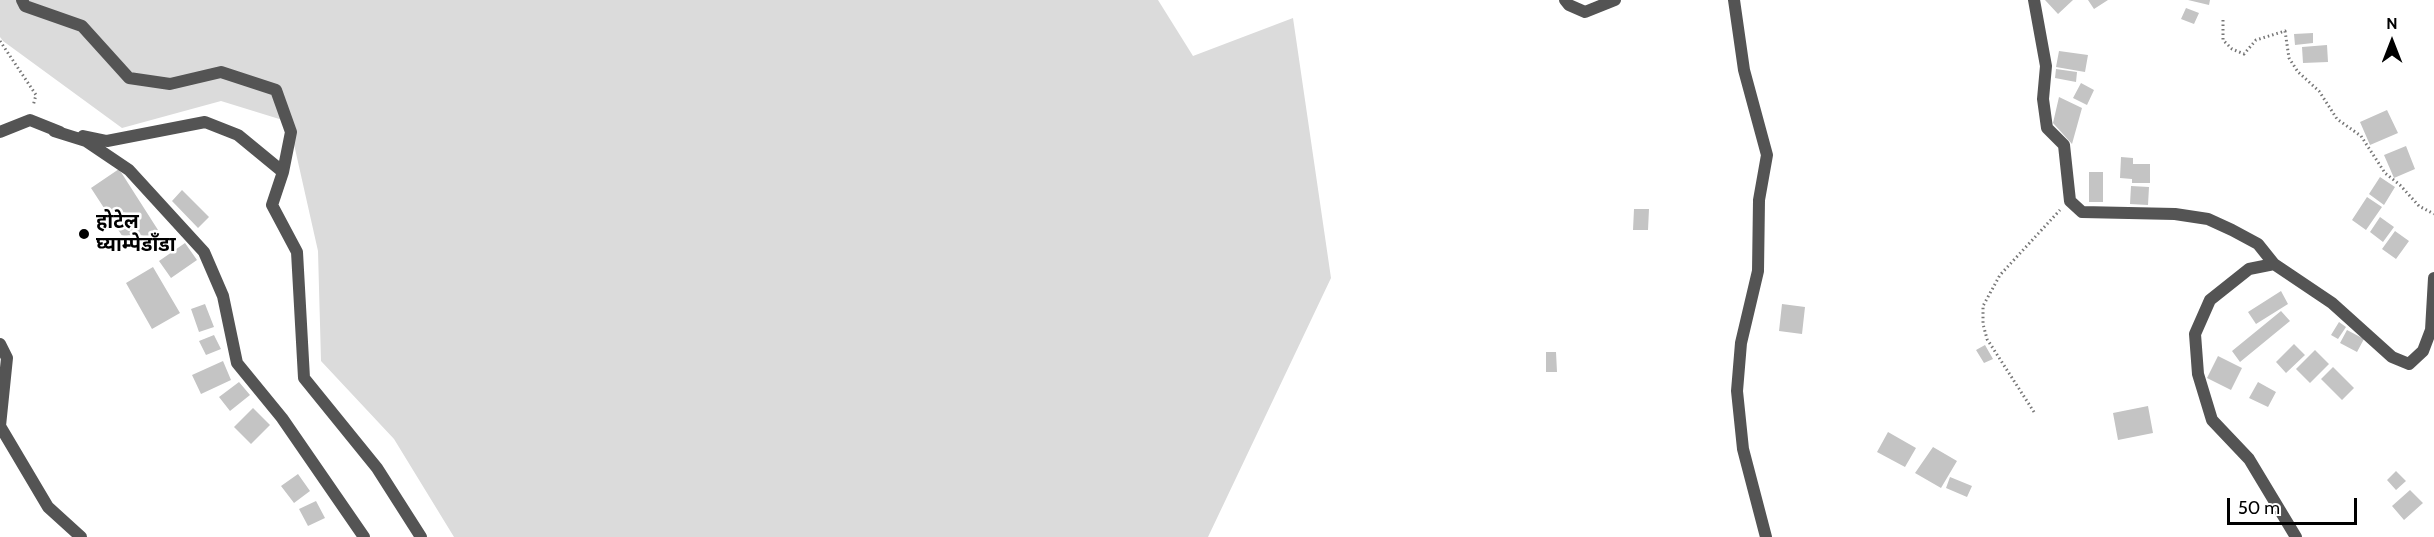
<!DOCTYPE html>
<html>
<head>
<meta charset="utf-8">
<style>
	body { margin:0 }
	#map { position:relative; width:2434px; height:537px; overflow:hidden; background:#fff; font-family:Cabin,sans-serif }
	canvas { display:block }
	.north { position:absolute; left:2362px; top:12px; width:60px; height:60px; -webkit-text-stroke:4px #fff; paint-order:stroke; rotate:0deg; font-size:16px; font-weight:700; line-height:24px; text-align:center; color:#000 }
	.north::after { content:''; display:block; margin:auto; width:21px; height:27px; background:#000; clip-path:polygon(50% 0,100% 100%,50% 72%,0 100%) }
	.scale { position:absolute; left:2227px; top:498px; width:130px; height:27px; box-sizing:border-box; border:3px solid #000; border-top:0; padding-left:8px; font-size:18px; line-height:21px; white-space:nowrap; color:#000; -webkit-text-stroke:4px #fff; paint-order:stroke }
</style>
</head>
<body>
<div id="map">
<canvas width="2434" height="537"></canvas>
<div class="north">N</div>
<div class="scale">50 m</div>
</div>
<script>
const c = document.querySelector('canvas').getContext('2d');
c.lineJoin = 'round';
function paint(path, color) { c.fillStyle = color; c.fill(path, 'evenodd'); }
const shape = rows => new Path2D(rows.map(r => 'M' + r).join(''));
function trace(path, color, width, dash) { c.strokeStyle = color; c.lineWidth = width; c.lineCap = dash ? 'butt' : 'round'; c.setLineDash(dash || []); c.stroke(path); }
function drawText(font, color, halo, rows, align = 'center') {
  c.font = font + ' Cabin,"Noto Sans Devanagari",sans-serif'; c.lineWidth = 5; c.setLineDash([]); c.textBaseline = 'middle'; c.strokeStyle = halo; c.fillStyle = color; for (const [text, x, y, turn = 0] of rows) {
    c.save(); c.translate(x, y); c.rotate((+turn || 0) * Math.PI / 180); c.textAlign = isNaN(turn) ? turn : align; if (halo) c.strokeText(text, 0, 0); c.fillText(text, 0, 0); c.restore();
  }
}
paint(shape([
	[0,0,1158,0,1193,56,1293,18,1331,278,1208,537,454,537,394,439,321,361,318,251,289,122,221,101,122,128,3,41,0,37]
]), '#dbdbdb');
paint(shape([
	[2045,0,2073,0,2058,14],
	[2088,0,2108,0,2094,9],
	[2188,0,2210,0,2209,5],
	[2186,8,2199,13,2194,24,2181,19],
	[2313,33,2313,43,2295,45,2294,34],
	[2327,45,2328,62,2303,63,2302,47],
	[2059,51,2088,55,2085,72,2056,67],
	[2056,69,2077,72,2076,82,2055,78],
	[2081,83,2094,90,2087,105,2073,98],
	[2059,97,2082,108,2072,144,2053,123],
	[2387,110,2398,133,2370,145,2360,122],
	[2406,146,2415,169,2394,178,2384,155],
	[2121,157,2133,158,2133,164,2150,164,2150,183,2132,183,2132,179,2120,178],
	[119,169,158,230,130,248,91,188],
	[2089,172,2103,172,2103,202,2089,202],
	[2380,177,2395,187,2384,205,2369,194],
	[2131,186,2149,187,2148,205,2130,204],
	[182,190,209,217,198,228,172,201],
	[2367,197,2382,207,2366,230,2352,220],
	[1634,209,1649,209,1648,230,1633,230],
	[2380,217,2394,227,2383,242,2370,232],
	[2395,231,2409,241,2396,259,2382,249],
	[185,243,197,260,171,278,159,261],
	[153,267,180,313,152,329,126,283],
	[2281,291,2288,304,2256,324,2248,312],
	[205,304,214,327,199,332,191,309],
	[1782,304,1805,307,1802,334,1779,331],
	[2281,311,2290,321,2240,362,2232,351],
	[2339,322,2346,327,2338,339,2331,335],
	[2347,330,2364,339,2357,352,2340,343],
	[214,335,221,349,206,355,199,341],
	[2294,344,2305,355,2286,373,2276,362],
	[1985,345,1993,359,1984,363,1976,350],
	[2315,350,2329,364,2310,383,2296,369],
	[1546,352,1556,352,1557,372,1546,372],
	[2218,356,2242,368,2231,390,2207,378],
	[223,361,231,380,201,394,192,375],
	[2333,367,2354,388,2342,400,2321,379],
	[239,382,250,395,230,411,219,397],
	[2258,382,2276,392,2268,407,2249,398],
	[2148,406,2153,433,2118,440,2113,413],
	[253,408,270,425,251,444,234,427],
	[1888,432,1916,448,1905,467,1877,452],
	[1933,447,1957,461,1941,488,1915,473],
	[2396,471,2406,481,2396,490,2387,480],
	[298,474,310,491,294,503,281,486],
	[1950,477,1972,486,1967,497,1946,488],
	[2410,490,2423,503,2404,520,2392,506],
	[316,501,325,518,308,526,299,509]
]), '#c4c4c4');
trace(shape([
	[2223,20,2223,40,2232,49,2244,54,2256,40,2285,31,2289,58,2298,72,2319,91,2337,119,2361,136,2385,173,2400,185,2419,206,2434,214],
	[0,41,36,95,33,106],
	[2034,412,1987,339,1983,324,1983,306,2000,275,2060,210]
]), '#767676', 3, [1.5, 3]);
trace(shape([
	[22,0,25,6,82,26,129,78,170,84,221,72,276,90,291,132,283,172,272,205,297,252,304,378,377,468,421,537],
	[1565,0,1569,5,1585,12,1615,0],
	[1734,0,1744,70,1767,155,1759,200,1758,271,1741,343,1737,391,1743,449,1766,537],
	[2034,0,2046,66,2043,99,2047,128,2064,145,2070,201,2082,212,2175,214,2208,219,2232,230,2258,244,2274,264,2332,303,2392,357,2409,364,2423,351,2431,330,2434,278],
	[54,131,86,141,129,170,204,252,223,296,237,363,282,418,364,537],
	[0,132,30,120,60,132],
	[83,136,107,141,205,122,238,135,283,172],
	[2274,264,2249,269,2210,300,2195,334,2198,374,2212,420,2249,459,2296,537],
	[0,344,7,358,0,426,48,507,81,537]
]), '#545454', 12);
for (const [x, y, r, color] of [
	[84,234,6,"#000"]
]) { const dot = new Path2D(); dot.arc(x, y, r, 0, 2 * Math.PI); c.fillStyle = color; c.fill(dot); trace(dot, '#fff', 2); }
drawText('bold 20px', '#000', '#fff', [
	["होटेल",96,222],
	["घ्याम्पेडाँडा",96,245]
], 'left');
</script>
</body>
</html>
